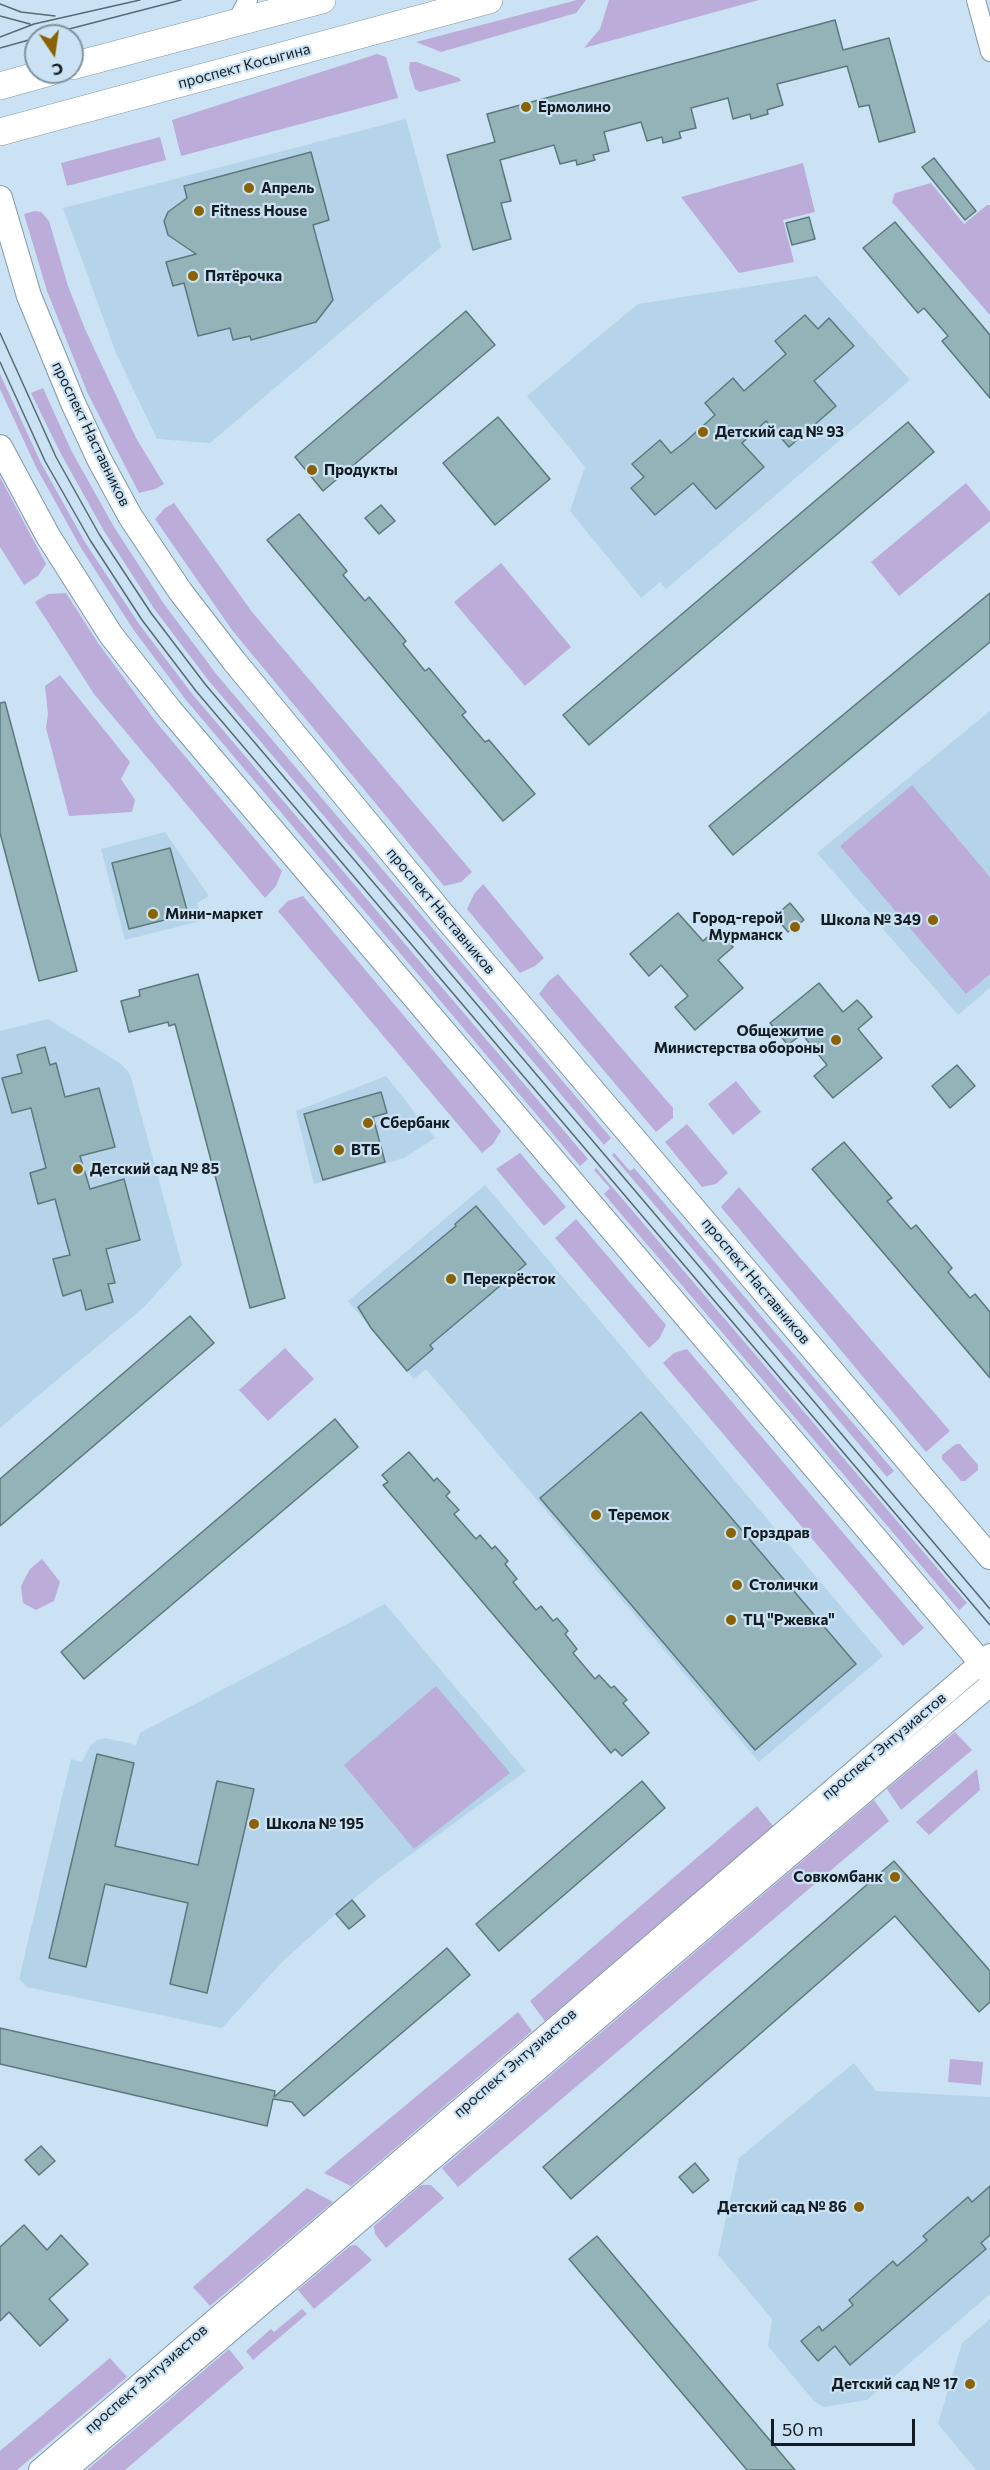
<!DOCTYPE html>
<html>
<head>
<meta charset="utf-8">
<style>
	body { margin:0 }
	#map { position:relative; width:990px; height:2470px; overflow:hidden; background:#cae2f3; font-family:Commissioner,sans-serif }
	canvas { display:block }
	.north { position:absolute; left:24px; top:24px; width:60px; height:60px; box-sizing:border-box; background:#cae2f3; border:2px solid #81939f; border-radius:50%; rotate:167deg; font-size:16px; font-weight:700; line-height:24px; text-align:center; color:#131c22 }
	.north::after { content:''; display:block; margin:auto; width:21px; height:27px; background:#8a6201; clip-path:polygon(50% 0,100% 100%,50% 72%,0 100%) }
	.scale { position:absolute; left:771px; top:2419px; width:144px; height:27px; box-sizing:border-box; border:3px solid #131c22; border-top:0; padding-left:8px; font-size:18px; line-height:21px; white-space:nowrap; color:#131c22; -webkit-text-stroke:4px #cae2f3; paint-order:stroke }
</style>
</head>
<body>
<div id="map">
<canvas width="990" height="2470"></canvas>
<div class="north">С</div>
<div class="scale">50 m</div>
</div>
<script>
const c = document.querySelector('canvas').getContext('2d');
c.lineJoin = 'round';
function paint(path, color) { c.fillStyle = color; c.fill(path, 'evenodd'); }
const shape = rows => new Path2D(rows.map(r => 'M' + r).join(''));
function trace(path, color, width, dash) { c.strokeStyle = color; c.lineWidth = width; c.lineCap = dash ? 'butt' : 'round'; c.setLineDash(dash || []); c.stroke(path); }
function drawText(font, color, halo, rows, align = 'center') {
  c.font = font + ' Commissioner,sans-serif'; c.lineWidth = 4.5; c.setLineDash([]); c.textBaseline = 'middle'; c.strokeStyle = halo; c.fillStyle = color; for (const [text, x, y, turn = 0] of rows) {
    c.save(); c.translate(x, y); c.rotate((+turn || 0) * Math.PI / 180); c.textAlign = isNaN(turn) ? turn : align; if (halo) c.strokeText(text, 0, 0); c.fillText(text, 0, 0); c.restore();
  }
}
paint(shape([
	[406,119,441,247,210,443,157,439,116,353,63,208],
	[817,276,910,380,666,589,660,582,641,598,570,511,585,467,527,396,638,304],
	[990,711,990,988,958,1015,817,853],
	[165,832,209,896,197,903,201,921,125,940,101,849],
	[48,1019,120,1063,130,1074,182,1265,144,1307,0,1428,0,1031],
	[386,1076,435,1138,404,1158,314,1184,296,1111],
	[485,1185,883,1656,759,1762,426,1369,414,1379,348,1301],
	[385,1604,526,1771,380,1877,336,1914,284,1960,222,2028,27,1987,19,1979,71,1759,82,1762,90,1746,97,1740,106,1738,136,1745,140,1733],
	[854,2063,876,2091,990,2097,990,2294,867,2400,824,2407,815,2402,768,2346,772,2319,718,2255,739,2158],
	[990,2319,990,2470,976,2470,938,2424,962,2343]
]), '#b5d4e9');
paint(shape([
	[577,0,586,0,576,13,441,52,416,42],
	[609,0,759,0,584,48,600,29],
	[377,54,386,57,398,98,181,156,172,120],
	[410,62,417,62,459,78,461,81,420,92,415,89,409,69],
	[160,137,166,160,67,186,61,163],
	[803,163,815,212,783,220,794,262,739,273,681,197],
	[931,183,964,224,987,205,990,205,990,315,892,202,895,193],
	[35,211,41,212,49,221,68,286,85,329,136,438,164,484,155,489,139,493,88,394,47,291,24,214],
	[0,374,41,463,86,544,139,624,193,695,588,1159,580,1166,186,700,133,629,81,548,36,467,0,389],
	[43,388,71,450,114,527,164,604,217,675,611,1138,604,1145,209,681,155,610,104,531,61,454,31,393],
	[0,477,46,564,38,576,24,585,0,547],
	[966,483,990,512,990,521,899,596,871,562],
	[174,503,252,612,472,872,461,882,444,886,232,630,155,519,165,508],
	[501,563,571,647,525,686,454,602],
	[66,593,98,643,156,722,282,871,276,886,265,898,94,694,35,602,48,594],
	[60,675,130,762,121,779,135,800,132,812,69,816,46,728,48,714,45,686],
	[912,785,990,877,990,974,966,994,840,846],
	[483,884,544,958,535,966,520,973,467,909,474,894],
	[303,896,501,1131,493,1144,482,1153,278,911,288,901],
	[558,974,673,1108,673,1118,656,1132,539,994,549,981],
	[736,1081,761,1112,733,1135,708,1104],
	[687,1124,728,1173,716,1184,702,1187,665,1142],
	[520,1153,566,1207,544,1226,496,1169],
	[614,1153,630,1171,634,1168,894,1471,887,1477,612,1155],
	[596,1168,967,1603,959,1610,604,1194,610,1188,594,1170],
	[739,1187,950,1431,926,1452,721,1207],
	[576,1219,666,1325,659,1339,649,1348,555,1238],
	[285,1348,314,1379,268,1421,239,1390],
	[687,1349,924,1628,903,1646,663,1363,674,1353],
	[956,1444,960,1444,978,1465,978,1470,965,1481,961,1481,942,1459,942,1455],
	[42,1559,60,1582,54,1601,36,1610,23,1603,21,1586,30,1569],
	[436,1686,510,1773,414,1849,344,1765],
	[955,1732,972,1750,901,1810,887,1789],
	[977,1769,980,1790,929,1835,916,1822],
	[874,1800,889,1821,458,2187,442,2168],
	[757,1806,773,1826,545,2021,530,2001],
	[518,2012,532,2031,351,2186,324,2173],
	[950,2059,983,2062,981,2085,948,2082],
	[421,2185,431,2185,444,2198,386,2248,375,2234,374,2226],
	[307,2188,333,2202,210,2306,193,2287],
	[356,2245,372,2260,314,2309,298,2290,350,2246],
	[302,2309,307,2314,253,2360,246,2351,271,2329,274,2332],
	[229,2349,244,2368,125,2470,87,2470],
	[110,2358,127,2377,17,2470,0,2470,0,2451]
]), '#bcacd9');
const building = shape([
	[835,20,843,50,889,38,915,132,879,142,869,105,859,107,847,66,777,84,783,105,767,110,768,114,751,119,750,114,733,119,728,98,691,108,696,128,679,132,681,138,663,143,662,137,647,141,641,122,604,132,609,151,593,155,595,160,577,165,576,160,560,164,554,145,500,160,511,201,501,203,511,239,473,250,447,155,495,142,487,114,835,20],
	[311,152,329,220,313,225,333,300,316,322,251,340,250,336,233,340,230,328,198,336,184,283,173,286,166,262,196,254,168,235,164,221,168,212,187,198,184,186,311,152],
	[934,158,976,211,965,220,922,167,934,158],
	[809,217,815,239,792,245,786,223,809,217],
	[895,222,990,335,990,398,942,341,948,336,924,308,918,313,863,248,895,222],
	[466,311,495,345,323,491,295,457,466,311],
	[805,315,818,329,829,318,854,346,814,381,836,406,789,447,766,421,742,443,764,467,716,509,693,483,655,515,631,488,644,477,632,464,660,440,671,453,685,442,715,415,705,403,733,378,744,391,786,354,775,341,805,315],
	[498,417,550,479,495,525,443,463,498,417],
	[908,422,934,452,589,745,563,715,908,422],
	[381,505,395,521,379,534,365,518,381,505],
	[299,514,347,571,343,575,365,601,369,597,406,641,403,644,425,671,429,668,466,712,462,715,485,742,489,740,535,794,503,821,267,540,299,514],
	[990,593,990,642,733,855,709,826,990,593],
	[5,702,77,971,39,981,0,833,0,703,5,702],
	[170,848,188,914,129,929,112,863,170,848],
	[790,903,804,920,788,932,775,916,790,903],
	[678,913,703,941,717,929,733,947,718,960,743,988,695,1030,675,1007,688,996,661,965,649,976,630,954,678,913],
	[198,974,285,1298,250,1308,175,1024,169,1026,168,1022,129,1032,121,1001,140,996,139,990,198,974],
	[819,983,843,1012,857,1000,863,1006,872,1017,858,1029,882,1058,833,1098,814,1076,827,1065,802,1034,788,1045,770,1023,819,983],
	[45,1047,50,1065,56,1063,65,1097,99,1088,115,1147,80,1156,90,1189,124,1179,140,1240,106,1249,115,1283,108,1284,113,1302,86,1310,81,1290,63,1296,53,1259,70,1255,55,1199,38,1204,30,1173,46,1168,31,1108,12,1113,2,1078,22,1073,17,1055,45,1047],
	[957,1065,975,1086,950,1108,932,1086,957,1065],
	[381,1092,387,1113,373,1117,385,1162,323,1180,304,1114,381,1092],
	[844,1142,892,1198,887,1201,911,1229,916,1225,952,1268,948,1272,970,1298,975,1294,990,1312,990,1378,812,1169,844,1142],
	[476,1206,526,1264,430,1345,433,1349,407,1371,371,1328,358,1307,456,1226,455,1224,476,1206],
	[190,1316,214,1343,0,1526,0,1479,190,1316],
	[641,1412,856,1664,755,1750,540,1498,641,1412],
	[335,1419,358,1447,84,1679,61,1652,335,1419],
	[409,1452,434,1481,437,1478,450,1492,446,1496,459,1510,454,1514,476,1539,480,1535,492,1549,495,1546,508,1561,505,1564,517,1579,513,1582,536,1610,541,1606,553,1621,557,1618,568,1631,565,1634,577,1649,573,1653,595,1679,599,1675,611,1688,614,1686,627,1700,623,1703,649,1733,622,1756,615,1749,611,1753,383,1485,388,1482,382,1475,409,1452],
	[97,1754,134,1763,115,1846,198,1865,217,1781,254,1789,207,1993,170,1984,188,1903,105,1884,86,1967,49,1958,97,1754],
	[642,1781,665,1808,499,1951,476,1924,642,1781],
	[894,1861,990,1971,990,2002,979,2012,895,1916,571,2199,543,2167,894,1861],
	[352,1900,365,1916,349,1929,336,1914,352,1900],
	[447,1948,470,1975,304,2116,292,2102,273,2099,267,2126,0,2064,0,2028,275,2091,274,2097,447,1948],
	[41,2146,55,2161,39,2175,25,2160,41,2146],
	[695,2163,709,2180,693,2193,679,2177,695,2163],
	[990,2186,990,2235,981,2243,986,2249,850,2365,835,2346,818,2361,801,2341,819,2326,822,2331,853,2305,849,2300,893,2261,897,2266,927,2240,923,2236,968,2197,972,2202,990,2186],
	[24,2225,47,2250,61,2235,88,2264,49,2299,68,2320,40,2346,9,2312,0,2321,0,2247,24,2225],
	[597,2236,795,2470,747,2470,569,2259,597,2236]
]);
paint(building, '#94b3b8');
trace(building, '#5b797d', 1.5);
const minor = shape([
	[976,0,990,52],
	[235,24,248,0]
]);
const tertiary = shape([
	[40,2470,990,1655],
	[66,2470,990,1685]
]);
const secondary = shape([
	[0,198,29,296,73,403,99,459,130,516,180,591,234,661,440,911,990,1557],
	[0,447,48,536,111,635,170,710,990,1673]
]);
const primary = shape([
	[72,66,322,0],
	[0,86,50,72],
	[0,132,489,0]
]);
trace(minor, '#8198a8', 20);
trace(tertiary, '#8198a8', 24);
trace(secondary, '#8198a8', 26);
trace(primary, '#8198a8', 28);
trace(minor, '#fff', 18);
trace(tertiary, '#fff', 22);
trace(secondary, '#fff', 24);
trace(primary, '#fff', 27);
trace(shape([
	[0,4,21,12,55,16],
	[0,16,30,24],
	[42,36,181,0],
	[0,37,34,24,140,0],
	[0,48,36,38],
	[0,333,56,457,99,534,151,613,205,684,990,1609],
	[0,362,45,461,90,540,142,620,196,691,990,1625]
]), '#5a6973', 1.5);
for (const [x, y, r, color] of [
	[526,107,6,"#8a6201"],
	[249,188,6,"#8a6201"],
	[199,211,6,"#8a6201"],
	[193,276,6,"#8a6201"],
	[703,432,6,"#8a6201"],
	[312,470,6,"#8a6201"],
	[153,914,6,"#8a6201"],
	[933,920,6,"#8a6201"],
	[795,927,6,"#8a6201"],
	[836,1040,6,"#8a6201"],
	[368,1123,6,"#8a6201"],
	[339,1150,6,"#8a6201"],
	[78,1169,6,"#8a6201"],
	[451,1279,6,"#8a6201"],
	[596,1515,6,"#8a6201"],
	[731,1533,6,"#8a6201"],
	[737,1585,6,"#8a6201"],
	[731,1620,6,"#8a6201"],
	[254,1824,6,"#8a6201"],
	[895,1877,6,"#8a6201"],
	[859,2207,6,"#8a6201"],
	[970,2384,6,"#8a6201"]
]) { const dot = new Path2D(); dot.arc(x, y, r, 0, 2 * Math.PI); c.fillStyle = color; c.fill(dot); trace(dot, '#cae2f3', 2); }
drawText('15px', '#131c22', '#cae2f3', [
	["проспект Косыгина",244,66,-15],
	["проспект Наставников",91,434,64],
	["проспект Наставников",441,911,50],
	["проспект Наставников",756,1281,50],
	["проспект Энтузиастов",884,1746,-40],
	["проспект Энтузиастов",515,2063,-41],
	["проспект Энтузиастов",146,2379,-41]
]);
drawText('bold 15px', '#131c22', '#cae2f3', [
	["Ермолино",538,107],
	["Апрель",261,188],
	["Fitness House",211,211],
	["Пятёрочка",205,276],
	["Детский сад № 93",715,432],
	["Продукты",324,470],
	["Мини-маркет",165,914],
	["Город-герой",783,918,"right"],
	["Мурманск",783,935,"right"],
	["Школа № 349",921,920,"right"],
	["Общежитие",824,1031,"right"],
	["Министерства обороны",824,1048,"right"],
	["Сбербанк",380,1123],
	["ВТБ",351,1150],
	["Детский сад № 85",90,1169],
	["Перекрёсток",463,1279],
	["Теремок",608,1515],
	["Горздрав",743,1533],
	["Столички",749,1585],
	["ТЦ \"Ржевка\"",743,1620],
	["Школа № 195",266,1824],
	["Совкомбанк",883,1877,"right"],
	["Детский сад № 86",847,2207,"right"],
	["Детский сад № 17",958,2384,"right"]
], 'left');
</script>
</body>
</html>
